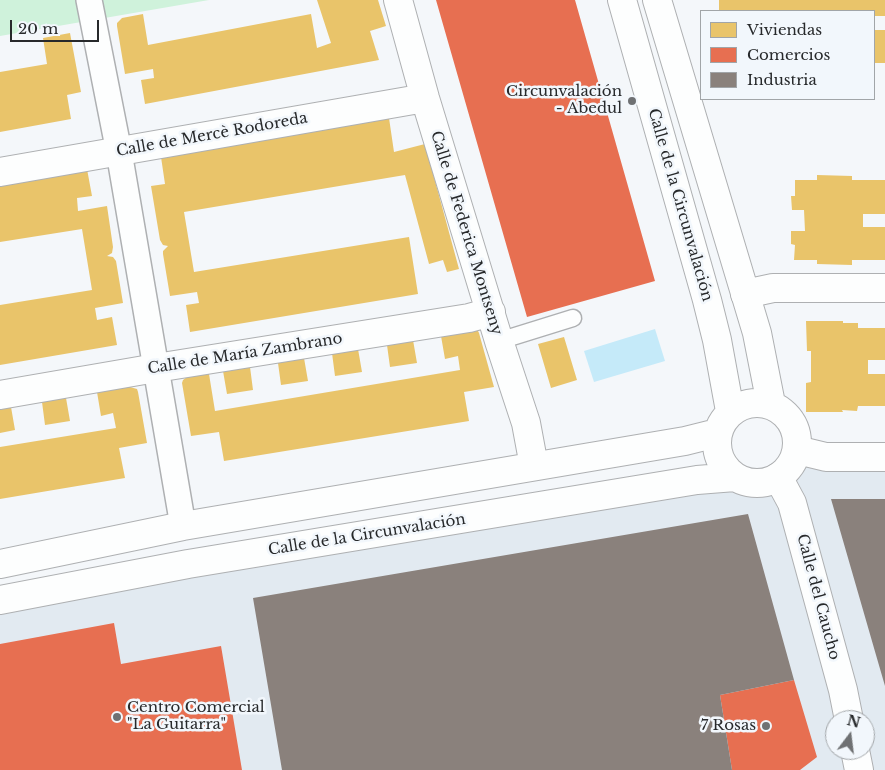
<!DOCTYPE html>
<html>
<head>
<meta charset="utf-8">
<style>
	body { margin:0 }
	#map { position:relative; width:885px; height:770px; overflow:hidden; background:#f4f7fa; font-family:"Libre Baskerville",serif }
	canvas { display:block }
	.legend { position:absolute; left:700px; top:10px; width:175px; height:90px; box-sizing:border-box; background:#f2f7fc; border:1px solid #a1a5a8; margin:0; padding:6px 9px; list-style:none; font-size:15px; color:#27292b }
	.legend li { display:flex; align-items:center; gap:10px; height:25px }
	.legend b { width:25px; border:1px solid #a1a5a8 }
	.north { position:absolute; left:825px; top:710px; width:50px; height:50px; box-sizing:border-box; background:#f2f7fc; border:1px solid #a1a5a8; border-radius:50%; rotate:15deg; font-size:14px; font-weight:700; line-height:20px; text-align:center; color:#27292b }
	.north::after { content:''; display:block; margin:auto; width:18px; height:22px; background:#6f7173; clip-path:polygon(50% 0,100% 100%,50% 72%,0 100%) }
	.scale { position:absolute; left:10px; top:20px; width:89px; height:22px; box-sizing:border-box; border:2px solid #27292b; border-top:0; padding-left:6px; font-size:15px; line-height:18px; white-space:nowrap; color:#27292b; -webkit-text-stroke:4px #f2f7fc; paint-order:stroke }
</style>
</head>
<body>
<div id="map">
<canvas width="885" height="770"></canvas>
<ul class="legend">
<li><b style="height:14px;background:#e9c46a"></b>Viviendas</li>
<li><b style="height:14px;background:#e76f51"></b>Comercios</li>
<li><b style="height:14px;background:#8a817c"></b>Industria</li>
</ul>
<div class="north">N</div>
<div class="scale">20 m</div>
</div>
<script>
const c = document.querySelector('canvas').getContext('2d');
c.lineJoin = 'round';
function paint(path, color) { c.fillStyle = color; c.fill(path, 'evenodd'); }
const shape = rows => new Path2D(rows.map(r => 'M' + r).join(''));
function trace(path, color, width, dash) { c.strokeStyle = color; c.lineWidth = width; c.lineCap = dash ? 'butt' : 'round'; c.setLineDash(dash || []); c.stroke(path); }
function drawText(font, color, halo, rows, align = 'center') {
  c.font = font + ' "Libre Baskerville",serif'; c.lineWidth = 5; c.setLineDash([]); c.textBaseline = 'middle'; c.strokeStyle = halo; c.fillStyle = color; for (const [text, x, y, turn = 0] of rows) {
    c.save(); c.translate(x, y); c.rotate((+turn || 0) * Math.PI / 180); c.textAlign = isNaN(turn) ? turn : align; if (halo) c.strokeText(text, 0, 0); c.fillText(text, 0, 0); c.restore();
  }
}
paint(shape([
	[797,450,885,457,885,770,0,770,0,600,735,477,752,483,766,482,778,477,791,465],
	[835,720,865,720,865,750,835,750]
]), '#e2eaf1');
paint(shape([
	[0,0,209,0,0,36]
]), '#cff2db');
paint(shape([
	[655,329,665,361,594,382,584,351]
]), '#c5eaf9');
paint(shape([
	[317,0,378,0,386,26,370,31,379,60,145,104,141,80,154,78,153,69,125,74,117,26,117,23,122,18,143,14,148,45,311,14,317,48,331,43],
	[719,0,885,0,885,16,874,16,874,11,719,11],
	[874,30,885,30,885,63,874,63],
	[70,33,81,92,67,95,71,119,0,132,0,72,47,64,43,38],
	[389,118,394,152,425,144,459,269,447,272,443,260,429,264,405,175,184,212,194,272,409,237,418,294,190,332,186,305,199,303,197,292,170,296,163,254,163,251,168,246,163,245,160,240,151,186,165,184,161,157],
	[87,169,92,196,77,198,78,211,107,206,113,247,112,253,107,256,113,257,116,261,123,303,95,308,97,320,112,317,117,345,0,365,0,305,92,290,82,229,0,242,0,183],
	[817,175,852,176,852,180,885,180,885,214,863,214,863,227,885,227,885,260,852,260,852,265,817,264,817,260,794,260,795,245,791,244,791,231,805,231,804,210,792,210,791,196,795,196,795,180,817,180],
	[806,321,843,321,843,323,858,323,858,328,885,328,885,360,868,360,868,374,885,374,885,406,858,406,857,411,842,410,843,412,806,412,806,383,811,382,811,351,807,351],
	[474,330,478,331,479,333,494,387,464,392,469,421,224,461,219,432,191,436,182,383,183,380,187,377,209,374,215,411,460,370,458,356,445,359,441,336],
	[564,337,577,380,551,388,538,344],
	[413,340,417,363,390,367,387,345],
	[358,349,362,372,335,376,332,353],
	[304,358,308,381,281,385,278,363],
	[250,367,253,390,227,394,223,371],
	[130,387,137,389,138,392,147,443,119,448,125,478,0,499,0,447,116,428,113,413,101,416,97,392],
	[66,398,70,421,45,425,42,402],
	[11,407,15,430,0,433,0,409]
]), '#e9c46a');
paint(shape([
	[436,0,575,0,655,281,527,317],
	[114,623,121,664,221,646,242,770,0,770,0,644],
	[794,680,817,757,800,770,732,770,720,695]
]), '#e76f51');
paint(shape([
	[831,499,885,499,885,686,876,655],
	[748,514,794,680,720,695,732,770,282,770,253,598]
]), '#8a817c');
const service = shape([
	[499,341,573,318]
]);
const pedestrian = shape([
	[89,0,119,152,183,526]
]);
const minor = shape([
	[398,0,425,98,499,341,526,423,534,466],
	[0,172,425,98],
	[745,294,773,288,885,288],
	[0,395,156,368,469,318,491,312],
	[797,450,826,457,885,457],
	[778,477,792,503,843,690,849,720],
	[855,750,859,770]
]);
const tertiary = shape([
	[622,0,707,300,717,340,730,411],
	[657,0,757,333,771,404],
	'717 443a40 40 0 1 1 80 0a40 40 0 1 1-80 0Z',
	[0,564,183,526,685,441,717,433],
	[0,600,188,564,697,480,735,477]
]);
trace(service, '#aeb0b2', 19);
trace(pedestrian, '#aeb0b2', 28);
trace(minor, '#aeb0b2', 30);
trace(tertiary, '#aeb0b2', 30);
trace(service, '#fdfefe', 16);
trace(pedestrian, '#fdfefe', 25);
trace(minor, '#fdfefe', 28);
trace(tertiary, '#fdfefe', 28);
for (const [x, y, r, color] of [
	[632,101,5,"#6f7173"],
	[117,717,5,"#6f7173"],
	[766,726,5,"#6f7173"]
]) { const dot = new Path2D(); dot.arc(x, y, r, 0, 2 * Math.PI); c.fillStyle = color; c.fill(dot); trace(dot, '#f2f7fc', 2); }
drawText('15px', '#27292b', '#f2f7fc', [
	["Circunvalación",622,92],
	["- Abedul",622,109],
	["Centro Comercial",127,708,"left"],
	["\"La Guitarra\"",127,725,"left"],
	["7 Rosas",756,726]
], 'right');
drawText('15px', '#27292b', '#f2f7fc', [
	["Calle de Mercè Rodoreda",212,135,-10],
	["Calle de la Circunvalación",680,205,74],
	["Calle de Federica Montseny",466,233,73],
	["Calle de María Zambrano",245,354,-9],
	["Calle de la Circunvalación",367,535,-9],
	["Calle del Caucho",818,597,75]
]);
</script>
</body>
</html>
